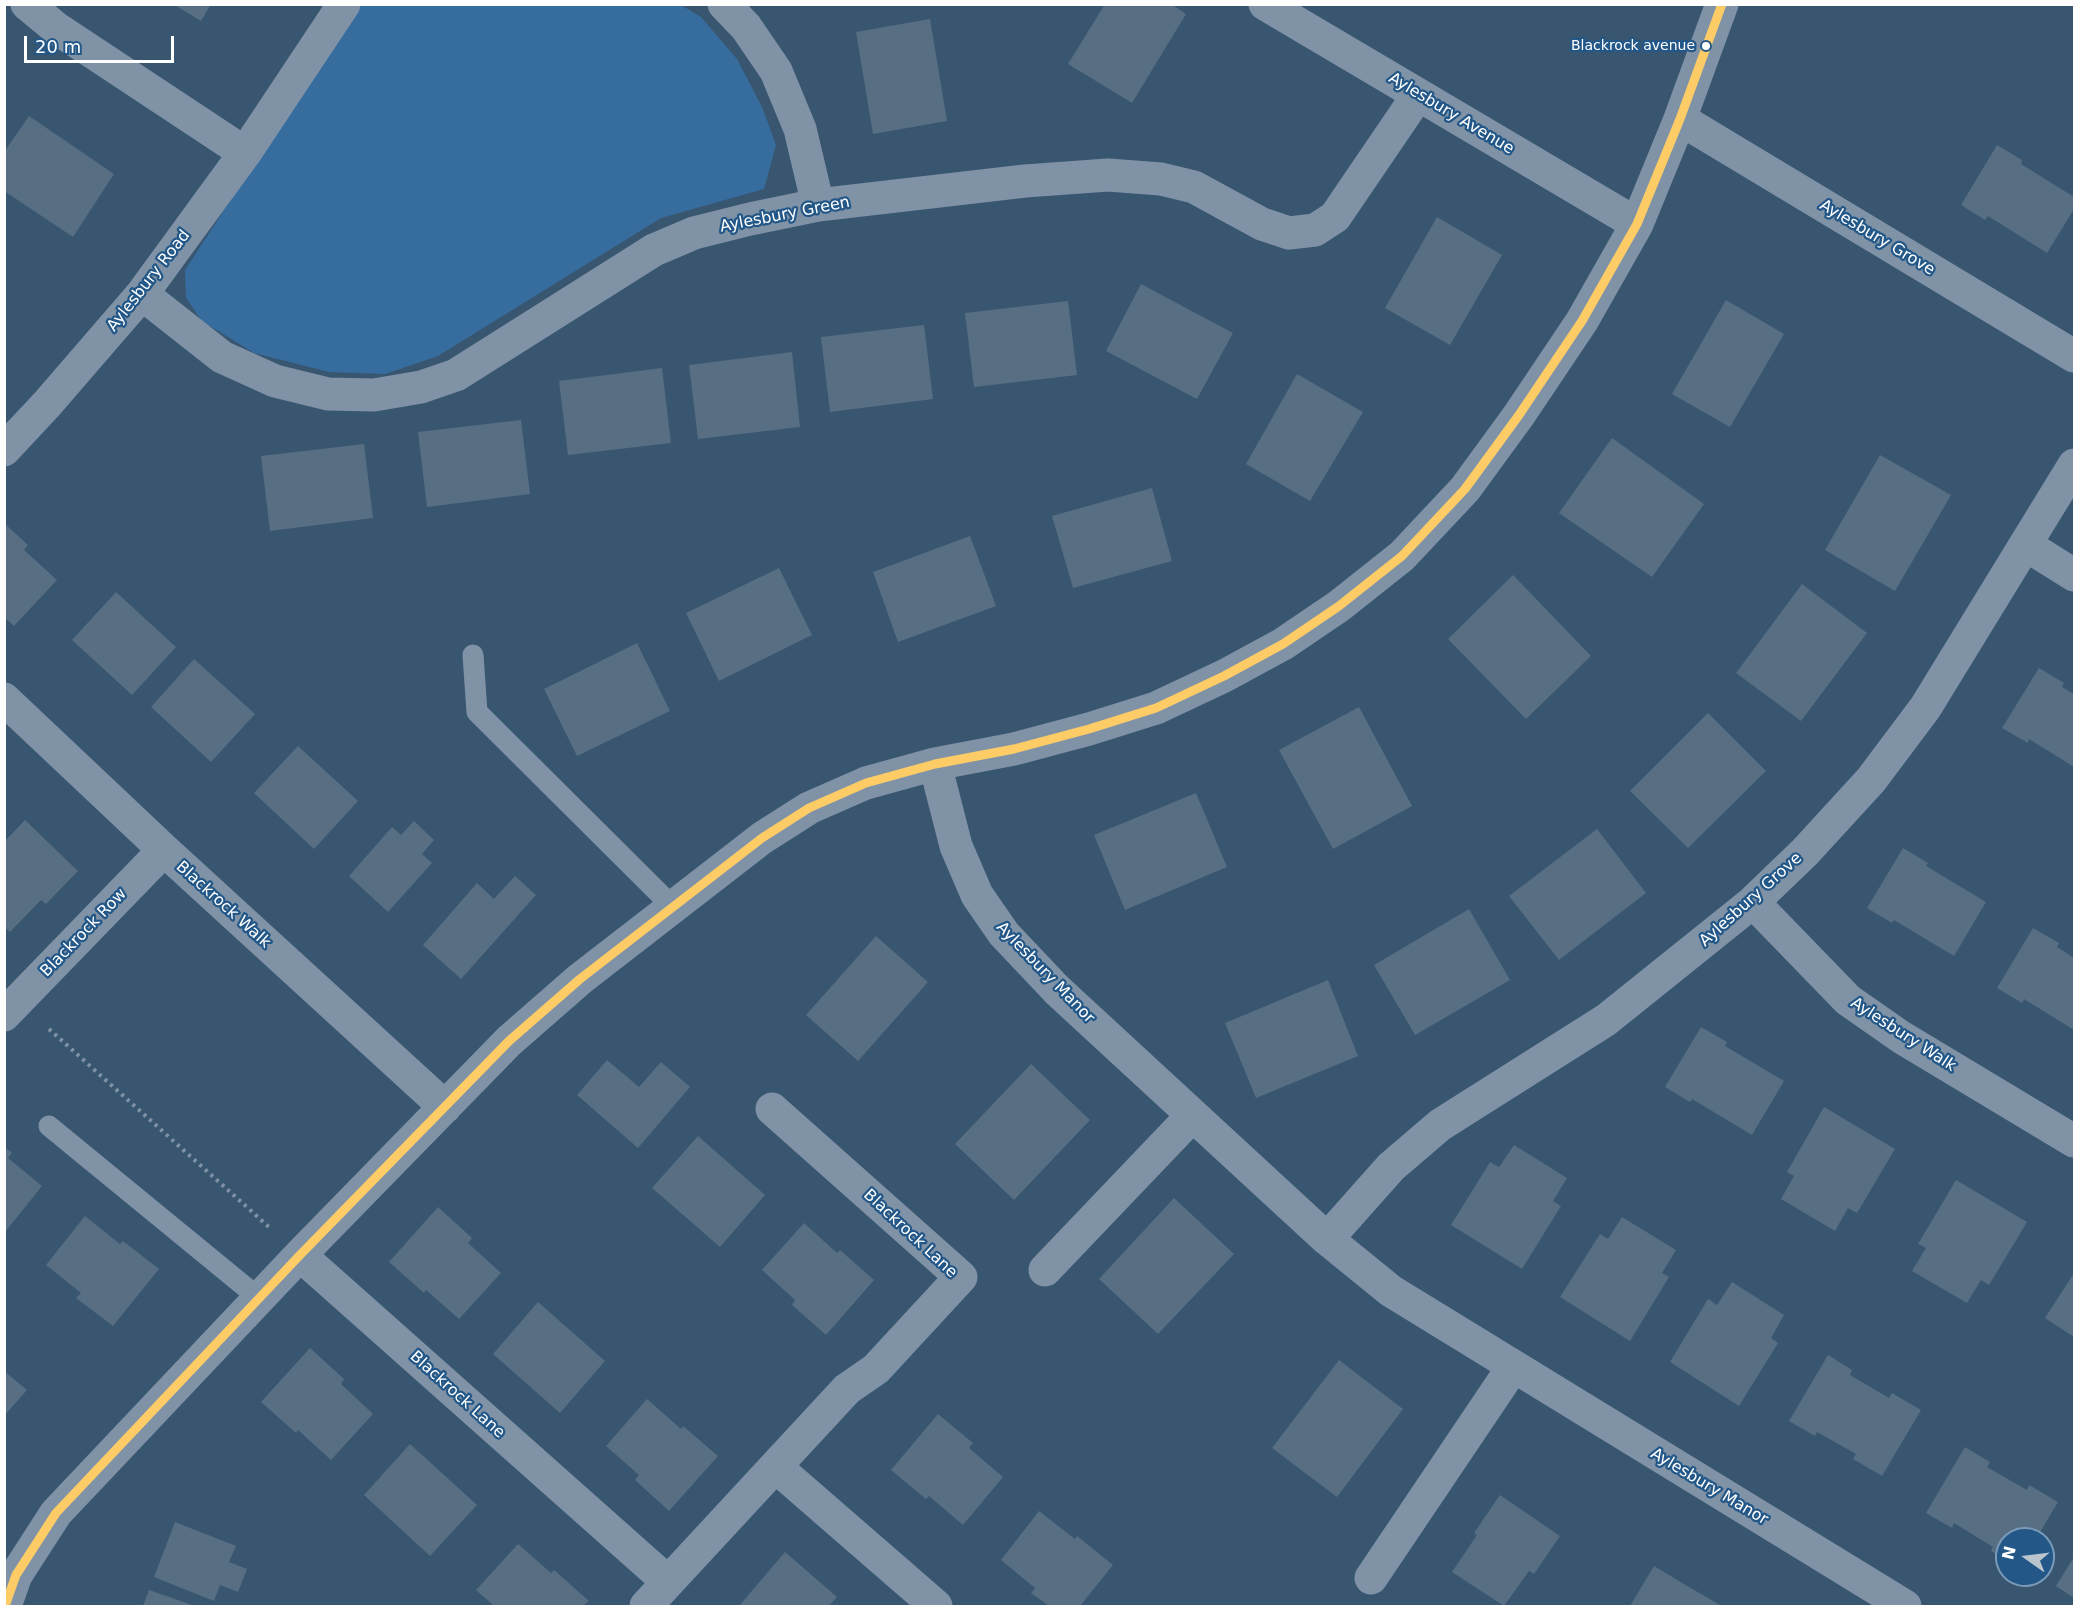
<!DOCTYPE html>
<html>
<head>
<meta charset="utf-8">
<style>
	body { margin:0 }
	#map { position:relative; width:2079px; height:1611px; overflow:hidden; background:#395671; font-family:"DejaVu Sans",sans-serif }
	canvas { display:block }
	.frame { position:absolute; inset:0; border:6px solid #fff; pointer-events:none }
	.north { position:absolute; left:1995px; top:1527px; width:60px; height:60px; box-sizing:border-box; background:#225788; border:2px solid #7a9ab8; border-radius:50%; rotate:284deg; font-size:16px; font-weight:700; line-height:24px; text-align:center; color:#fff }
	.north::after { content:''; display:block; margin:auto; width:21px; height:27px; background:#bac4cd; clip-path:polygon(50% 0,100% 100%,50% 72%,0 100%) }
	.scale { position:absolute; left:24px; top:36px; width:150px; height:27px; box-sizing:border-box; border:3px solid #fff; border-top:0; padding-left:8px; font-size:18px; line-height:21px; white-space:nowrap; color:#fff; -webkit-text-stroke:4px #225788; paint-order:stroke }
</style>
</head>
<body>
<div id="map">
<canvas width="2079" height="1611"></canvas>
<div class="frame"></div>
<div class="north">N</div>
<div class="scale">20 m</div>
</div>
<script>
const c = document.querySelector('canvas').getContext('2d');
c.lineJoin = 'round';
function paint(path, color) { c.fillStyle = color; c.fill(path, 'evenodd'); }
const shape = rows => new Path2D(rows.map(r => 'M' + r).join(''));
function trace(path, color, width, dash) { c.strokeStyle = color; c.lineWidth = width; c.lineCap = dash ? 'butt' : 'round'; c.setLineDash(dash || []); c.stroke(path); }
function drawText(font, color, halo, rows, align = 'center') {
  c.font = font + ' "DejaVu Sans",sans-serif'; c.lineWidth = 4.5; c.setLineDash([]); c.textBaseline = 'middle'; c.strokeStyle = halo; c.fillStyle = color; for (const [text, x, y, turn = 0] of rows) {
    c.save(); c.translate(x, y); c.rotate((+turn || 0) * Math.PI / 180); c.textAlign = isNaN(turn) ? turn : align; if (halo) c.strokeText(text, 0, 0); c.fillText(text, 0, 0); c.restore();
  }
}
paint(shape([
	[358,5,681,5,701,17,737,59,762,107,776,145,764,189,661,218,438,356,385,374,329,372,254,353,202,321,186,298,185,270]
]), '#366d9e');
paint(shape([
	[173,4,211,4,201,21],
	[1105,4,1171,4,1186,14,1132,103,1068,64],
	[930,19,947,121,873,134,856,32],
	[29,116,114,174,73,237,4,191,4,152],
	[1997,145,2022,160,2021,164,2074,197,2074,209,2047,253,1988,216,1985,220,1961,205],
	[1437,217,1502,255,1450,345,1385,308],
	[1141,284,1233,333,1197,399,1106,351],
	[1726,300,1784,334,1730,427,1672,394],
	[1068,301,1077,375,974,387,965,313],
	[924,325,933,399,830,412,821,337],
	[792,352,800,427,698,439,689,365],
	[662,368,671,443,568,455,559,381],
	[1297,374,1363,412,1310,501,1246,464],
	[521,420,530,494,427,507,418,432],
	[1612,438,1704,504,1652,577,1559,513],
	[364,444,373,518,270,531,261,456],
	[1880,455,1951,495,1895,591,1825,550],
	[1152,488,1172,561,1073,588,1052,516],
	[4,523,28,545,24,550,57,580,14,626,4,617],
	[970,536,996,606,898,642,873,572],
	[779,568,812,635,719,681,686,613],
	[1513,575,1591,656,1526,719,1448,639],
	[1802,584,1867,633,1801,721,1736,673],
	[116,592,176,647,132,695,72,640],
	[637,643,670,711,577,756,544,689],
	[194,659,255,714,211,762,151,707],
	[2039,668,2064,683,2062,687,2074,694,2074,767,2029,739,2028,743,2002,728],
	[1359,707,1412,806,1333,849,1279,750],
	[1708,713,1766,771,1688,848,1630,791],
	[298,746,358,801,314,849,254,793],
	[1196,793,1227,867,1125,910,1094,835],
	[25,820,78,871,46,904,41,900,10,932,4,927,4,842],
	[414,821,434,840,422,854,432,863,388,912,349,876,392,827,401,835],
	[1597,829,1646,893,1559,960,1509,896],
	[1903,848,1928,863,1926,866,1986,902,1954,956,1894,920,1892,923,1867,908],
	[515,876,536,895,461,979,423,945,477,883,494,899],
	[1469,909,1510,980,1415,1035,1374,965],
	[2033,928,2059,943,2057,947,2074,958,2074,1030,2024,999,2022,1003,1997,988],
	[876,936,928,982,858,1061,806,1015],
	[1328,980,1358,1056,1256,1098,1225,1023],
	[1701,1027,1727,1042,1725,1046,1784,1081,1752,1135,1692,1099,1690,1102,1665,1087],
	[607,1060,639,1087,661,1062,690,1087,638,1148,577,1095],
	[1031,1064,1090,1120,1014,1200,955,1144],
	[1824,1107,1895,1149,1857,1213,1848,1208,1835,1231,1781,1199,1794,1176,1787,1172],
	[698,1136,765,1195,720,1247,652,1188],
	[1514,1145,1567,1178,1553,1201,1561,1206,1522,1269,1451,1225,1490,1162,1499,1167],
	[5,1147,12,1153,8,1158,42,1186,5,1232],
	[1956,1180,2027,1222,1989,1285,1981,1280,1967,1303,1912,1271,1926,1248,1918,1244],
	[1174,1198,1234,1254,1158,1334,1099,1279],
	[438,1207,472,1238,468,1243,501,1273,459,1319,426,1290,424,1293,389,1262],
	[85,1216,120,1244,123,1241,159,1269,113,1326,76,1298,81,1293,46,1265],
	[1622,1217,1676,1250,1662,1273,1669,1277,1630,1341,1560,1297,1600,1234,1608,1239],
	[804,1223,837,1253,840,1250,874,1280,826,1335,792,1305,795,1300,762,1270],
	[2074,1273,2074,1337,2045,1318],
	[1732,1282,1784,1315,1771,1338,1778,1343,1739,1406,1670,1362,1708,1299,1717,1305],
	[538,1302,605,1361,560,1413,493,1354],
	[310,1348,344,1379,341,1384,373,1414,331,1460,298,1430,296,1433,261,1402],
	[1828,1355,1852,1370,1850,1375,1889,1398,1892,1393,1921,1410,1882,1476,1853,1459,1856,1454,1817,1432,1815,1436,1789,1421],
	[1339,1360,1403,1409,1337,1497,1272,1448],
	[4,1371,27,1390,4,1416],
	[647,1399,681,1429,683,1426,718,1456,669,1511,635,1480,639,1475,606,1446],
	[938,1414,973,1443,969,1448,1003,1477,963,1525,929,1496,926,1499,891,1470],
	[410,1444,477,1505,430,1556,364,1495],
	[1965,1447,1990,1462,1987,1467,2027,1490,2029,1485,2058,1502,2036,1539,2007,1539,2007,1561,1991,1551,1993,1547,1975,1536,1954,1523,1952,1528,1926,1513],
	[1500,1495,1560,1536,1534,1574,1529,1571,1504,1606,1452,1572,1477,1535,1474,1533],
	[1039,1511,1075,1539,1077,1536,1113,1565,1080,1606,1049,1606,1031,1593,1035,1588,1001,1560],
	[175,1522,236,1546,229,1562,247,1569,238,1592,220,1585,214,1601,154,1577],
	[518,1544,551,1573,554,1570,589,1601,583,1606,494,1606,476,1590],
	[785,1552,837,1597,829,1606,739,1606],
	[2074,1557,2074,1598,2056,1586],
	[1654,1566,1689,1587,1722,1606,1630,1606],
	[149,1590,195,1606,143,1606]
]), '#576e83');
trace(shape([
	[49,1029,269,1227]
]), '#8093a6', 4, [3, 4.5]);
trace(shape([
	[473,655,477,712,672,906],
	[49,1126,260,1299]
]), '#8093a6', 21);
trace(shape([
	[27,4,56,28,245,153],
	[724,4,746,27,776,71,800,129,818,205],
	[1265,4,1637,224],
	[1680,119,2074,356],
	[142,294,222,357,275,381,328,394,374,395,421,387,456,375,654,250,694,233,750,219,818,205,1025,181,1108,175,1161,179,1194,187,1262,224,1289,233,1315,230,1335,217,1418,95],
	[4,450,47,404,142,294,245,153,344,4],
	[2026,545,2074,575],
	[4,699,164,850,445,1107],
	[935,764,956,846,977,895,1004,934,1057,990,1327,1239,1391,1291,1905,1606],
	[1753,902,1848,1000,1901,1037,2074,1141],
	[4,1015,164,850],
	[1327,1239,1391,1167,1440,1125,1606,1020,1753,902,1805,852,1871,780,1925,708,2074,465],
	[300,1255,668,1582],
	[1045,1270,1192,1116],
	[776,1467,936,1606],
	[1371,1578,1513,1367],
	[5,1606,16,1575,56,1513,300,1255,509,1041,580,979,762,838,809,808,866,783,935,764,1014,749,1089,729,1156,708,1224,676,1283,644,1339,606,1402,556,1465,489,1519,415,1582,321,1637,224,1680,119,1722,4],
	[646,1606,847,1389,876,1369,961,1277,772,1109]
]), '#8093a6', 33);
trace(shape([
	[5,1606,16,1575,56,1513,300,1255,509,1041,580,979,762,838,809,808,866,783,935,764,1014,749,1089,729,1156,708,1224,676,1283,644,1339,606,1402,556,1465,489,1519,415,1582,321,1637,224,1680,119,1722,4]
]), '#fdcc66', 9);
for (const [x, y, r, color] of [
	[1706,46,5,"#fff"]
]) { const dot = new Path2D(); dot.arc(x, y, r, 0, 2 * Math.PI); c.fillStyle = color; c.fill(dot); trace(dot, '#225788', 2); }
drawText('14px', '#fff', '#225788', [
	["Blackrock avenue",1695,46]
], 'right');
drawText('16px', '#fff', '#225788', [
	["Aylesbury Avenue",1451,114,31],
	["Aylesbury Green",785,215,-11],
	["Aylesbury Grove",1877,238,31],
	["Aylesbury Road",149,281,-52],
	["Aylesbury Grove",1751,900,-42],
	["Blackrock Walk",223,905,42],
	["Blackrock Row",84,933,-46],
	["Aylesbury Manor",1045,973,46],
	["Aylesbury Walk",1903,1035,33],
	["Blackrock Lane",910,1234,43],
	["Blackrock Lane",457,1395,42],
	["Aylesbury Manor",1709,1487,31]
]);
</script>
</body>
</html>
